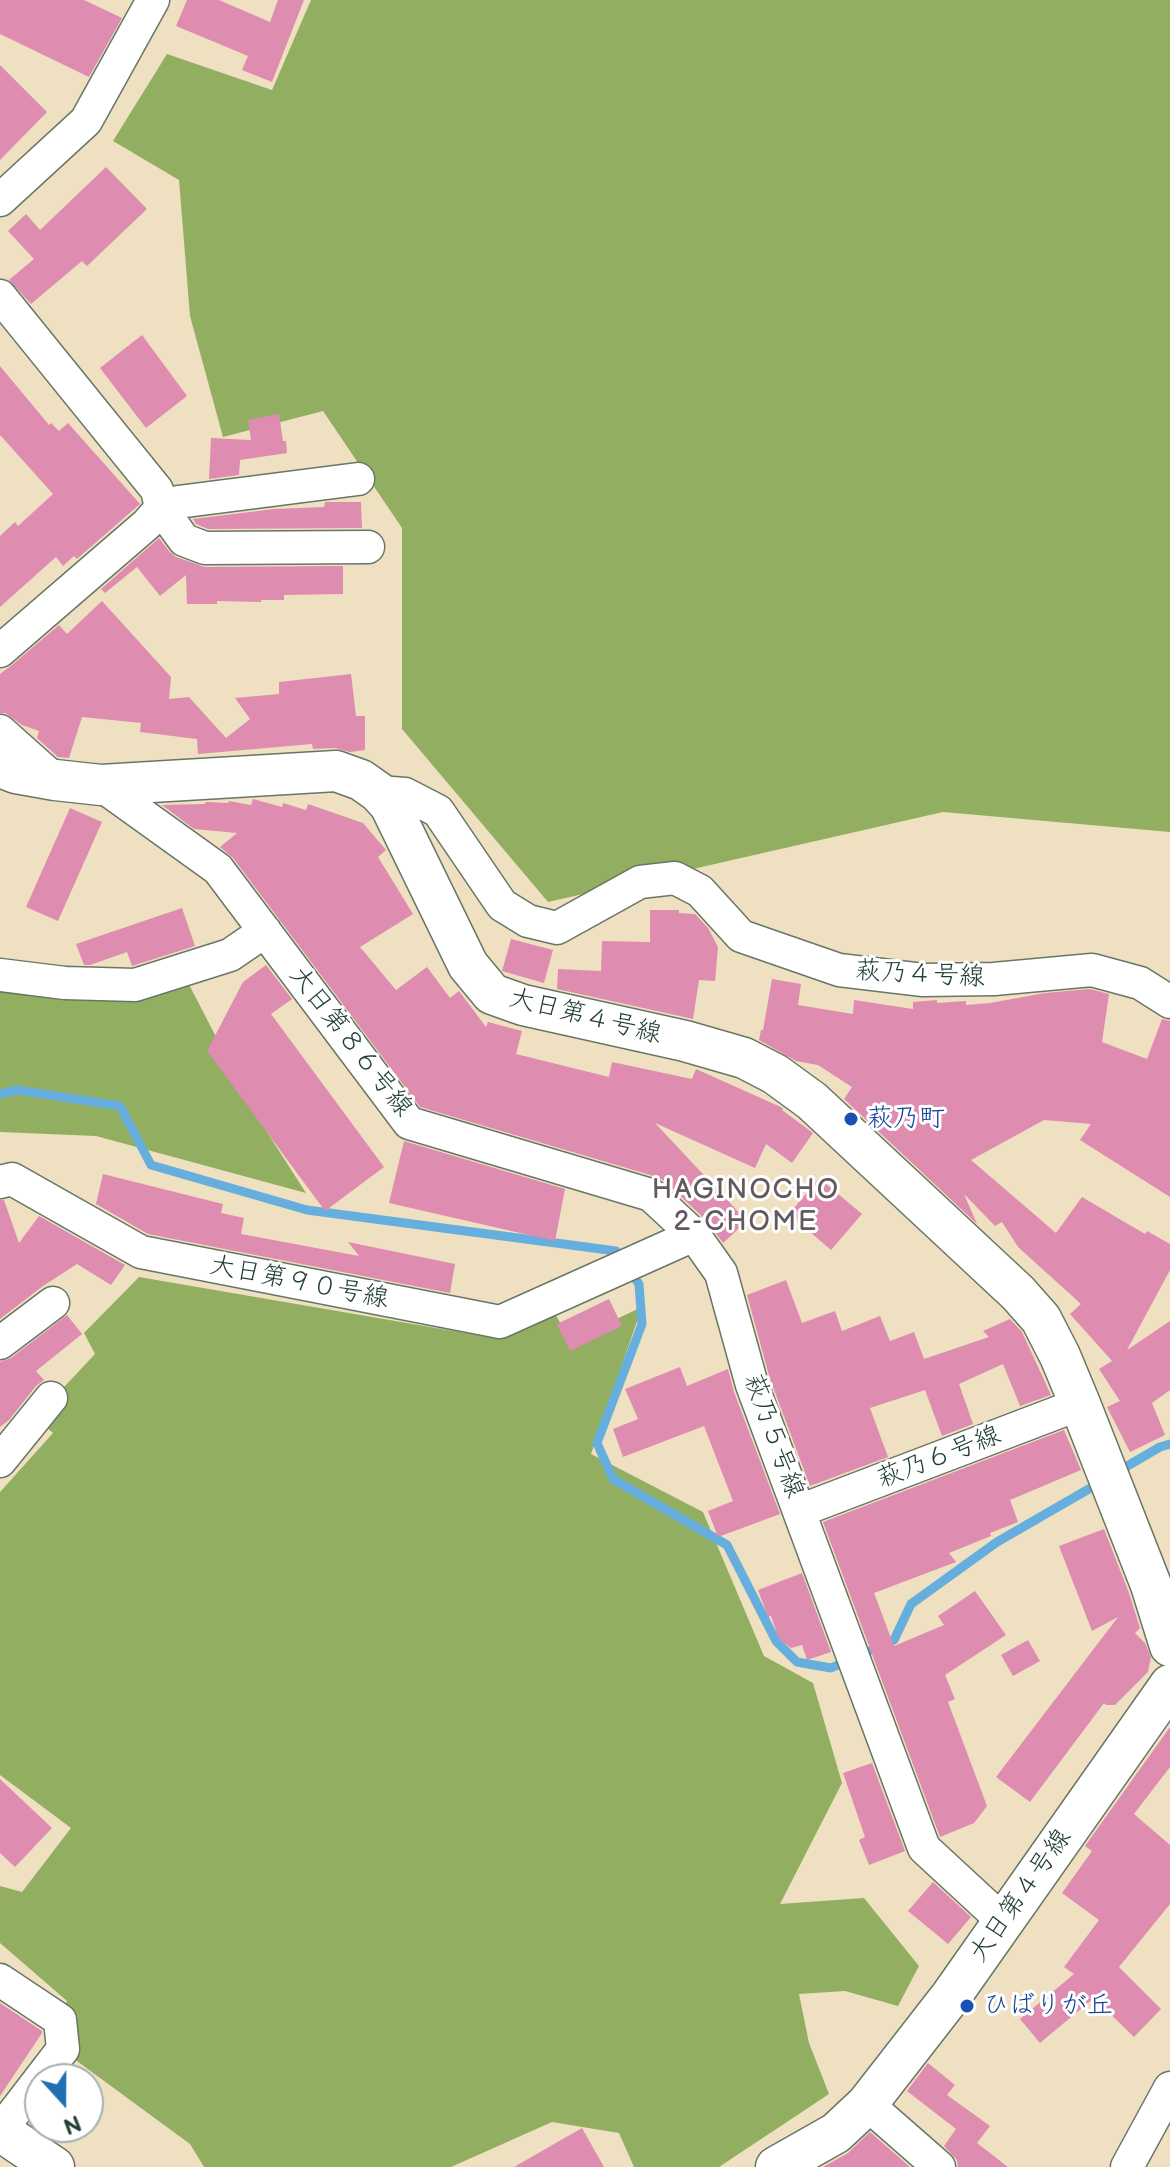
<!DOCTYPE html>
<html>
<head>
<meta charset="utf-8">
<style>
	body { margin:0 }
	#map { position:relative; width:1170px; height:2167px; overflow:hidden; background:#efe0c1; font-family:"Balsamiq Sans",sans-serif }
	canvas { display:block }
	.north { position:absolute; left:24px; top:2063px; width:80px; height:80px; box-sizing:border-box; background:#fff; border:2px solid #a5b1ae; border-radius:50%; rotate:159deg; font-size:22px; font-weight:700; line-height:32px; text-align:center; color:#1f3d34 }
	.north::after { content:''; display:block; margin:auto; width:28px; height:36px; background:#1f6fb2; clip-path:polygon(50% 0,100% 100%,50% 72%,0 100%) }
</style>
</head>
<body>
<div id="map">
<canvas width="1170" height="2167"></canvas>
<div class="north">N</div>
</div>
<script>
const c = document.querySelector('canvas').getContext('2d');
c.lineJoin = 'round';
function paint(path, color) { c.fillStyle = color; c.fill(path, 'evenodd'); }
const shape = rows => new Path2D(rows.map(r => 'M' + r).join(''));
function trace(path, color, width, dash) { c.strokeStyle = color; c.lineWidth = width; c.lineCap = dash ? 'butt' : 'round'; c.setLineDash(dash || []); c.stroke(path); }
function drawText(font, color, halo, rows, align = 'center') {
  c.font = font + ' "Balsamiq Sans","Klee One",sans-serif'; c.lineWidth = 6; c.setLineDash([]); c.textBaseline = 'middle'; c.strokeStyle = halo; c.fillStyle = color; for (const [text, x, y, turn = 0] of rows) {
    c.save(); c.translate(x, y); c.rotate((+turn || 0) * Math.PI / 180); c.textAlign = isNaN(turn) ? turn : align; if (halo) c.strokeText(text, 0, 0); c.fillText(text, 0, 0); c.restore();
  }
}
paint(shape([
	[311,0,1170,0,1170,832,943,812,548,902,402,729,402,528,323,411,223,437,190,316,179,180,113,141,167,54,272,90],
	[0,963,119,978,181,969,258,1118,306,1193,96,1136,0,1132],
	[139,1277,477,1335,552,1308,570,1341,642,1307,591,1454,703,1512,764,1656,813,1683,842,1783,780,1904,864,1898,919,1966,898,2006,845,1991,799,1994,809,2043,829,2094,719,2167,634,2167,619,2133,552,2122,451,2167,204,2167,190,2144,51,2042,67,2001,0,1943,0,1886,22,1892,71,1828,0,1775,0,1492,53,1433,35,1418,95,1354,84,1333]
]), '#92af61');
trace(shape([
	[0,1094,17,1090,120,1106,151,1165,307,1210,616,1251,639,1284,642,1324,597,1443,613,1479,727,1545,776,1641,797,1662,831,1668,894,1640,911,1604,997,1542,1101,1482],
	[1117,1472,1160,1447,1170,1444]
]), '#65aedd', 9);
paint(shape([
	[0,0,84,0,122,18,89,77,0,34],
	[187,0,219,0,270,22,278,0,304,0,272,82,242,70,248,56,176,26],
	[0,65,47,112,0,160],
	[106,167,147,209,87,266,82,261,31,304,9,280,34,259,8,231,26,214,40,230],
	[142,335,187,396,146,428,100,368],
	[0,366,49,425,51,423,59,431,68,423,140,504,77,559,74,556,63,566,56,557,0,607,0,536,15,522,18,526,53,494,0,435],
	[279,414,283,441,286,441,287,453,240,460,239,475,209,479,211,438,251,440,248,420],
	[325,502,361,502,362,528,208,529,196,524,193,519,274,509,324,507],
	[159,538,169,551,176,557,205,567,343,566,343,594,284,595,284,600,261,600,261,602,217,601,217,604,187,604,186,575,160,596,137,567,105,593,101,589],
	[102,601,171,677,169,699,189,697,226,738,250,719,235,698,279,694,279,682,351,674,356,716,365,716,365,750,350,752,335,748,313,749,312,744,198,754,197,739,140,732,141,723,82,717,69,758,58,757,37,738,39,731,22,725,5,713,0,713,0,674,12,665,59,625,67,634],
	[253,799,282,807,283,803,306,810,308,804,363,823,386,850,378,857,413,914,360,947,396,990,427,967,450,998,459,991,486,1027,488,1022,522,1031,516,1054,609,1077,612,1062,692,1079,696,1069,783,1108,782,1110,813,1133,792,1163,766,1144,755,1168,655,1123,747,1221,723,1243,707,1221,664,1181,657,1177,420,1107,233,858,220,847,237,833,194,829,162,805,205,804,206,802,209,802,228,803,229,801,251,805],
	[70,808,102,822,58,921,26,907],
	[182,908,195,946,132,966,127,952,90,965,84,965,76,944],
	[650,910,679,910,679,913,695,914,708,928,718,947,715,981,699,980,693,1019,557,989,558,969,601,971,602,941,650,942],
	[511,939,553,950,544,983,502,971],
	[266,965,292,999,271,1014,384,1167,325,1211,207,1051,243,982],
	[772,979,801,984,798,1005,853,1014,854,1000,913,1009,913,1002,937,1000,937,1003,966,1001,966,1005,990,1003,1045,993,1090,989,1109,994,1102,1042,1147,1059,1162,1019,1170,1021,1170,1197,1080,1140,1091,1124,1044,1120,971,1160,1056,1233,1082,1197,1145,1234,1147,1231,1170,1244,1170,1270,1127,1350,1170,1321,1170,1390,1152,1403,1165,1435,1130,1452,1107,1407,1120,1401,1099,1369,1112,1361,1070,1314,1081,1304,1018,1247,1002,1222,995,1226,964,1194,977,1224,844,1099,852,1087,818,1065,796,1061,759,1040,761,1030,763,1030],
	[404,1141,565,1189,555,1241,389,1203],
	[103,1174,223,1204,221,1213,244,1218,241,1234,359,1256,348,1242,455,1264,450,1293,148,1234,96,1204],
	[819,1178,862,1214,831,1250,789,1214],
	[0,1200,4,1200,19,1243,39,1216,125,1265,111,1285,77,1264,43,1286,0,1319],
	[786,1280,802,1323,835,1311,842,1331,880,1316,890,1341,914,1332,924,1359,989,1337,983,1331,1010,1319,1022,1332,1051,1395,1020,1406,1003,1364,959,1384,973,1424,942,1436,925,1390,870,1408,888,1457,810,1486,770,1379,747,1295],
	[609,1299,622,1326,570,1351,557,1324],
	[67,1315,82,1334,36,1371,44,1380,36,1386,9,1420,0,1427,0,1362,11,1358],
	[680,1367,687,1386,728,1369,734,1392,780,1514,718,1537,708,1511,733,1501,704,1426,623,1457,613,1429,638,1419,625,1389],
	[1064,1430,1081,1470,1010,1500,1018,1522,990,1533,991,1536,949,1553,956,1562,874,1593,894,1646,944,1625,938,1616,975,1591,1006,1635,945,1675,955,1699,948,1702,987,1806,974,1823,940,1837,823,1522],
	[1104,1529,1129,1593,1140,1628,1135,1633,1145,1643,1151,1657,1148,1672,1115,1705,1106,1705,1104,1703,1030,1802,996,1777,1118,1617,1092,1631,1059,1546],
	[802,1573,831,1652,807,1660,802,1645,791,1648,779,1639,771,1616,768,1617,758,1590],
	[1028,1640,1040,1661,1013,1676,1001,1655],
	[1170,1727,1170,1767,1134,1814,1170,1845,1170,1904,1119,1967,1161,2009,1134,2037,1094,1998,1040,2043,1020,2019,1074,1974,1064,1967,1099,1920,1062,1893,1092,1851,1085,1846],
	[872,1763,905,1851,869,1865,859,1840,865,1837,843,1773],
	[0,1779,52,1828,15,1867,0,1853],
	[933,1882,971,1917,948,1944,908,1911],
	[0,2003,42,2031,42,2033,0,2096],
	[928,2063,955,2085,947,2095,990,2126,977,2143,1008,2167,958,2167,957,2160,944,2146,956,2129,907,2091],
	[582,2128,604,2167,514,2167],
	[870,2132,910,2167,823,2167,848,2153]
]), '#de8cb0');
const minor = shape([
	[0,200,86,121,153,0],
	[0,296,157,490,161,508,147,524,0,651],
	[358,479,178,502,161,508,184,540,205,548,368,547],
	[0,731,55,780],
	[101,785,218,869,409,1123,651,1195,694,1235,721,1273,752,1385,924,1848,1003,1921],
	[378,792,405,794,438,811,502,905,528,921,557,928,640,882,675,878,700,891,741,936,839,970,923,980,994,979,1092,970,1140,983,1170,1002],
	[0,975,65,983,135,985,230,955,265,931],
	[0,1182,12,1179,141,1252,500,1322,694,1235],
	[0,1343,53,1303],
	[0,1461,51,1398],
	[799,1511,1080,1404],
	[0,1980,60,2020,63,2049,40,2079],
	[867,2104,939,2167],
	[0,2131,40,2079],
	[1127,2167,1170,2088]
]);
const tertiary = shape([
	[0,767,16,773,55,780,101,785,336,771,361,780,378,792,390,805,468,965,492,994,523,1005,685,1041,744,1058,775,1074,812,1101,1018,1293,1041,1319,1060,1356,1080,1404,1151,1585,1170,1646],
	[0,2131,54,2167],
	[776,2167,836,2133,867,2104,951,1996,1170,1685]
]);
trace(minor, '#687665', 35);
trace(tertiary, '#687665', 43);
trace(minor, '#fff', 32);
trace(tertiary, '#fff', 40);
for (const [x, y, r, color] of [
	[851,1119,8,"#1a4fb4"],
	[967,2006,8,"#1a4fb4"]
]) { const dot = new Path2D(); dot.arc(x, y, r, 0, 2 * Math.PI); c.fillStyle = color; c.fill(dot); trace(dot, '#fff', 3); }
drawText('26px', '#1f3d34', '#fff', [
	["萩乃４号線",920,975,3],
	["大日第４号線",585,1017,14],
	["大日第８６号線",350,1042,52],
	["大日第９０号線",299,1283,11],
	["萩乃５号線",773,1436,70],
	["萩乃６号線",939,1458,-21],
	["大日第４号線",1021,1896,-55]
]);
drawText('26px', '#164399', '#fff', [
	["萩乃町",867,1119],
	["ひばりが丘",983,2006]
], 'left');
c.letterSpacing = '2px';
drawText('28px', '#62595f', '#fff', [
	["HAGINOCHO",746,1191],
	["2-CHOME",746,1223]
]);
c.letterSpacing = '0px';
</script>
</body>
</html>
